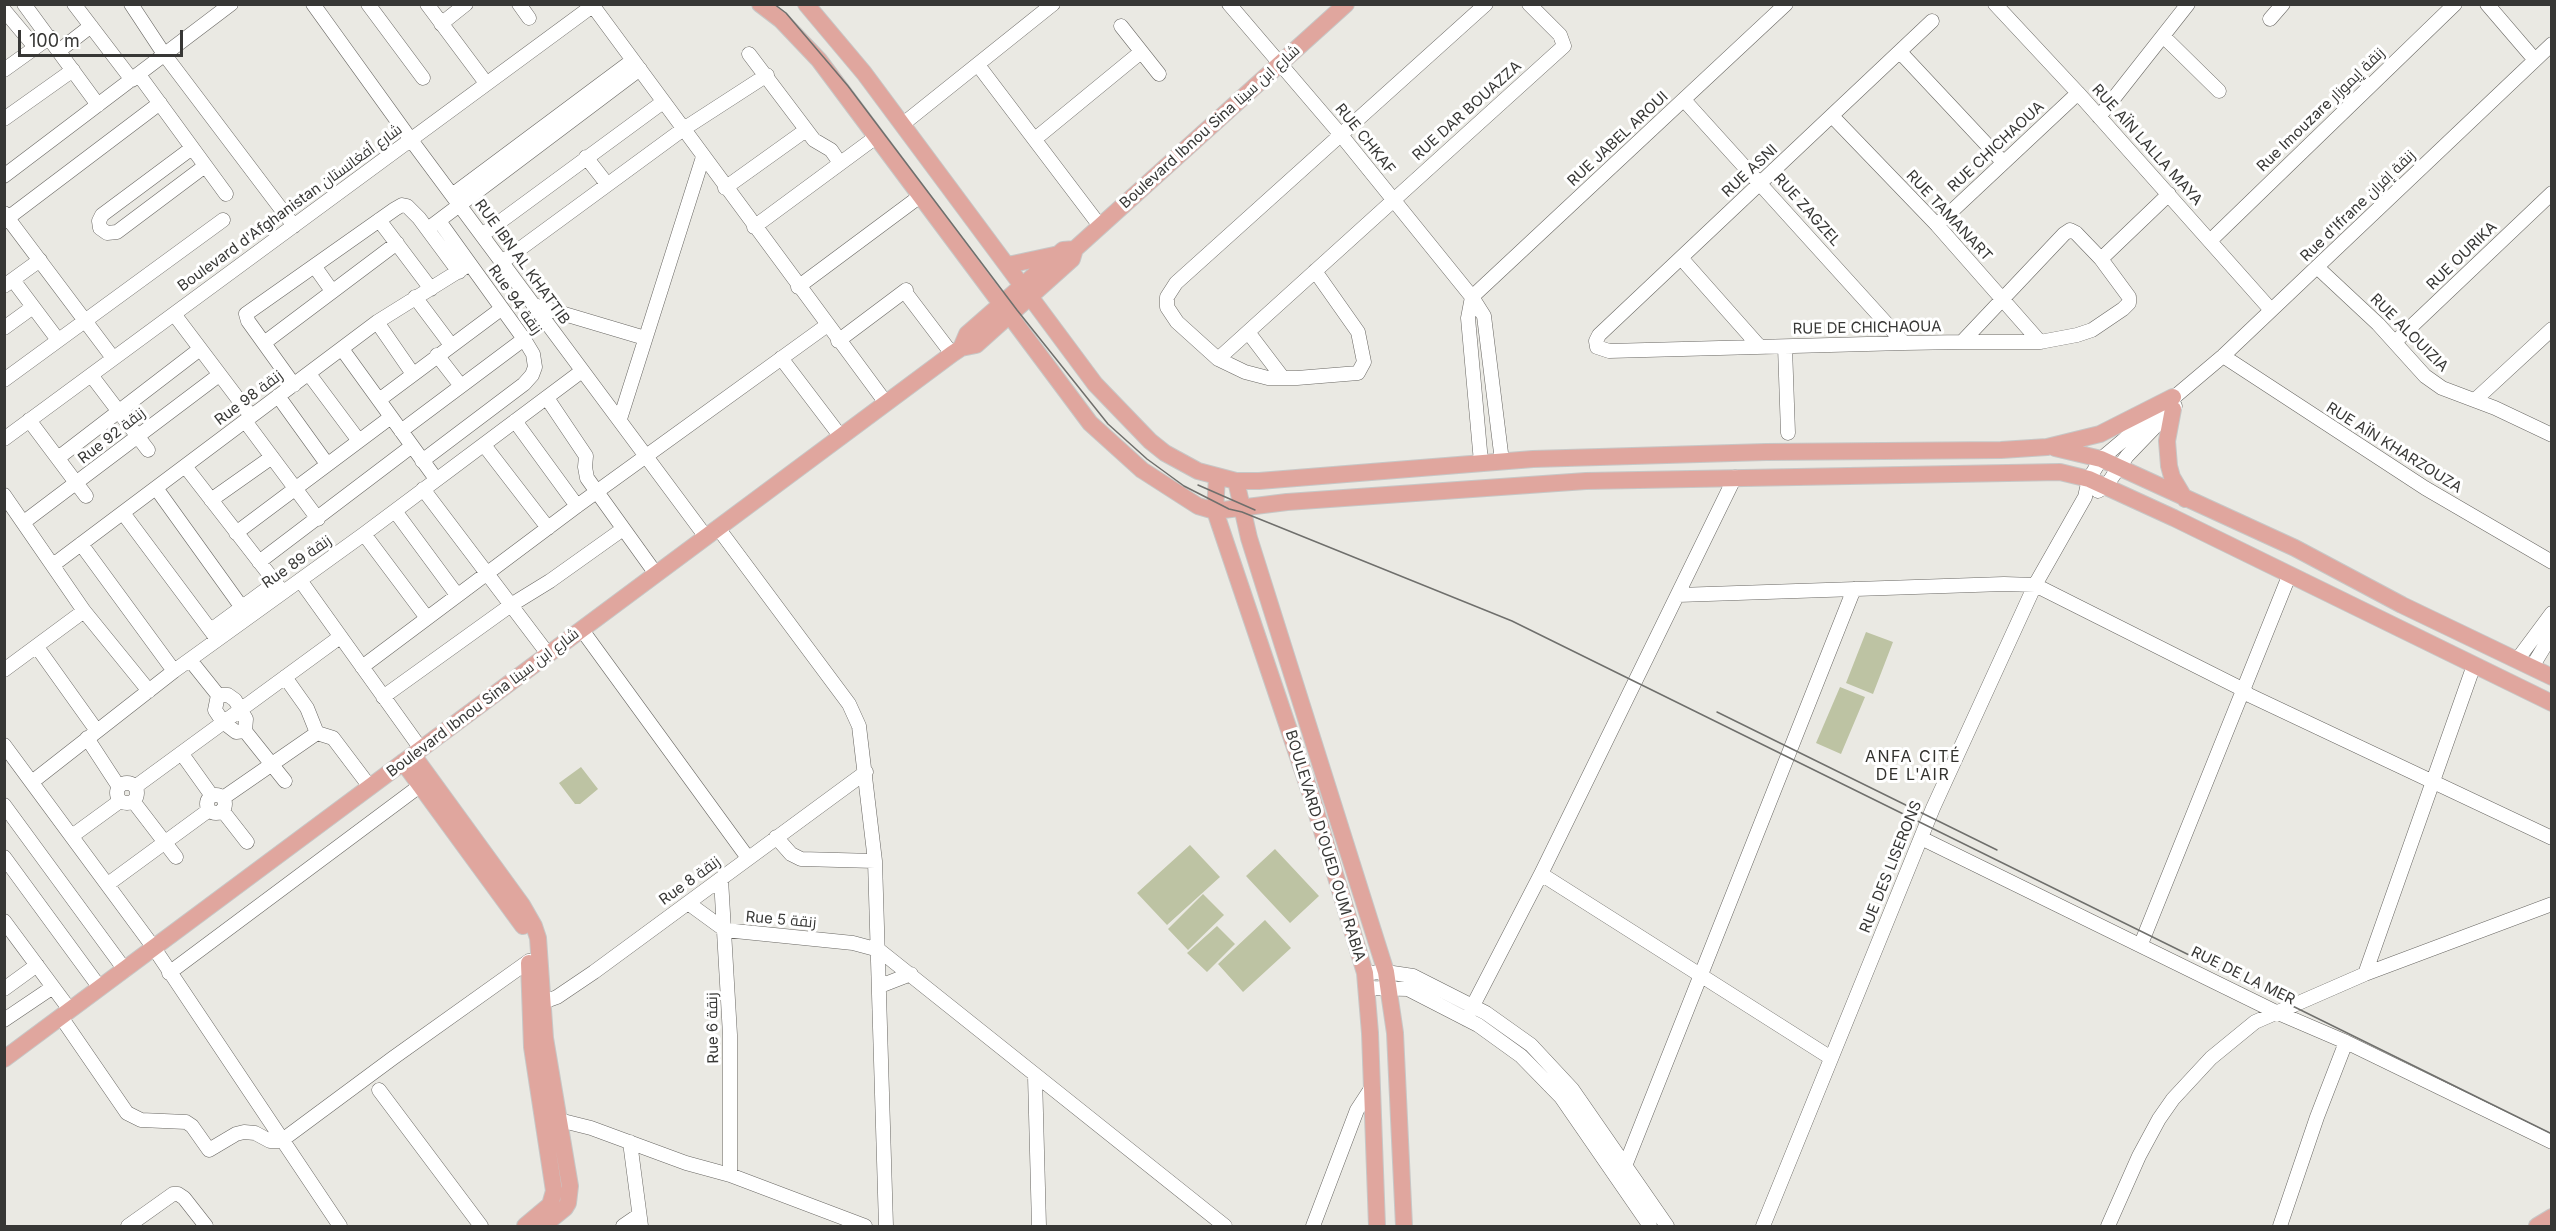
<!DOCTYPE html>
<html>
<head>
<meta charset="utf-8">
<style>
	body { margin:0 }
	#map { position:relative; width:2556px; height:1231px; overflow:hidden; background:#eae9e3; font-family:Inter,sans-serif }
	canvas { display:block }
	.frame { position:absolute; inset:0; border:6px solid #373735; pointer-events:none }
	.scale { position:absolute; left:18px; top:30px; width:165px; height:27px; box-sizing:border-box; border:3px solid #373735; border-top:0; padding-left:8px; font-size:18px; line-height:21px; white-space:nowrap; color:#373735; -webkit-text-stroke:4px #fff; paint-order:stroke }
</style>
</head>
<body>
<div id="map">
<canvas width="2556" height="1231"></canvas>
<div class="frame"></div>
<div class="scale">100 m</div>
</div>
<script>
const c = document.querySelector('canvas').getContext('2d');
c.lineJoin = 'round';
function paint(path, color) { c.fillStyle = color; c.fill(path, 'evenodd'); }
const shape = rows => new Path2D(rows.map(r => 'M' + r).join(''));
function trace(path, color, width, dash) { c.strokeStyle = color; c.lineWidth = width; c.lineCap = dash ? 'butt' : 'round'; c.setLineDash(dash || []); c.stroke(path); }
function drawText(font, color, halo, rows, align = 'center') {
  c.font = font + ' Inter,Cairo,sans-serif'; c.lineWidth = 6; c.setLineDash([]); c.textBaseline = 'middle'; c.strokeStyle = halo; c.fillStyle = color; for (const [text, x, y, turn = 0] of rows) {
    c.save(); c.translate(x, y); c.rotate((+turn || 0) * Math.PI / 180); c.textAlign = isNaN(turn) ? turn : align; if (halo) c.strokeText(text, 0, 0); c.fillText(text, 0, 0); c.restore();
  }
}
paint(shape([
	[1866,632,1893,642,1873,694,1846,683],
	[1840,687,1865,697,1841,754,1816,743],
	[581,767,598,789,580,804,575,804,559,783],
	[1190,845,1220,877,1167,925,1137,893],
	[1275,849,1319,896,1290,923,1246,876],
	[1203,894,1224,915,1188,950,1168,929],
	[1265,920,1291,948,1243,992,1218,964],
	[1217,926,1235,944,1207,972,1187,953]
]), '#bdc3a3');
const minor = shape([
	[24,4,98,105],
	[74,4,132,80],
	[131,4,164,54,294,226],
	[313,4,411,140,706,537],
	[368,4,423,78],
	[427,4,486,83],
	[519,4,529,18],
	[1229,4,1341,135,1472,297,1484,316,1502,461],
	[1995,4,2078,93,2271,310],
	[2487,4,2535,60],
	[593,6,886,403],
	[4,10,35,47],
	[2270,19,2283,4],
	[1932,21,1599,335,1596,341,1597,347,1609,351,1904,343,1962,342,2040,342,2077,335,2092,330,2123,309,2129,303,2129,297,2101,259,2076,233,2070,230,2064,234,1962,342],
	[441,24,466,4],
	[1121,26,1159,74],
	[2163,36,2219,91],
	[60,50,91,26],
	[1900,52,2003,162],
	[749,54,814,140,831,150,840,163],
	[978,65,1100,226],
	[4,70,50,37],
	[139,75,226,194],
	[1684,100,1904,343],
	[1832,116,1937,225,2040,342],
	[2099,117,2188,4],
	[4,119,73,70],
	[903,124,1053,4],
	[1035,139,1141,52],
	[192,148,102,215,99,221,100,228,107,233,117,232,205,166],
	[586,157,607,184],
	[4,176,231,4],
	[725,188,806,130],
	[452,195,633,60],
	[4,213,113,358],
	[379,220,431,289],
	[4,221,160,103],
	[433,225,640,69],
	[1937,225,2078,93],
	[754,227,876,137],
	[482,235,663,102],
	[2211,240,2455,4],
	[1681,258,1759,346],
	[2101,259,2169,194],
	[502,262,682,130,767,75],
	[315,267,332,291],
	[2318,268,2378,324,2425,376,2442,388,2495,408,2552,435],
	[1315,271,1358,332,1364,362,1358,373,1297,378,1268,378,1245,372,1218,359,1177,322,1167,307,1167,297,1176,283,1486,4],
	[13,280,58,340],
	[4,286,40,260],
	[798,287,919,197],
	[905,292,952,354],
	[415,297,451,345],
	[1472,297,1786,4],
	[1472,297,1468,318,1481,462],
	[534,305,645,338],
	[174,314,251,416],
	[377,322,413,374],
	[4,328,33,307],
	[1248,332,1283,378],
	[838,341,906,290],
	[2395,342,2552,193],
	[264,343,397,243],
	[1785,347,1788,433],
	[342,349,436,479],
	[437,355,461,386],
	[2223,356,2425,488,2552,562],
	[781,358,841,437],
	[1218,359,1564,46,1560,35,1529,4],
	[309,374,359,441],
	[91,375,148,450],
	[4,380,223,220],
	[294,385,248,321,246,314,395,209,402,205,407,206,419,218,459,272],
	[278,396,327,464],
	[547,398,586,456,585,467,587,478,656,574],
	[379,400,501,309],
	[2475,400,2552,329],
	[620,419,703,157],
	[29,420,86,496],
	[245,421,318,519],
	[515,421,577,506],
	[401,431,524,339],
	[4,439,595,4],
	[484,445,548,528],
	[58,458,200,349],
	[422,461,524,384,532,375,535,367,533,354,524,339,439,221],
	[185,466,282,591],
	[156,488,248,616],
	[423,489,548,654],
	[2098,491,2106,486,2127,456,2175,406],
	[4,495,84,611,149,691],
	[211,500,272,457],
	[395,511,457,595],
	[123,513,217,639],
	[24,522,219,375],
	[718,528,849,704,859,726,875,861,886,1226],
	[236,533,391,417],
	[364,534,427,618],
	[81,544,174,671],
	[259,562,412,446],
	[53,565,377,322,470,264],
	[300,580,421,749],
	[1678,595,2004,584,2035,585,2242,689,2249,695,2552,838],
	[211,630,275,583],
	[582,630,748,858],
	[37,647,97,731],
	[190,660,218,695],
	[2517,660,2552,613],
	[362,667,577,506,826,326],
	[2532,667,2552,634],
	[4,670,84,611],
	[285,677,307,708,317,733,333,738,370,787],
	[218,695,228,695,235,700,246,719,245,731,285,781],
	[218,695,215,710,223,722,236,732,245,731],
	[383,697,511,605,550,581,623,529],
	[87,738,119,787],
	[4,745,154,948,340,1226],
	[182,754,212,796],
	[32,782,174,671,364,534,582,371],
	'117 793a10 10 0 1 1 20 0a10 10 0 1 1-20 0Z',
	[135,787,340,637],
	'207 804a9 9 0 1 1 18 0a9 9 0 1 1-18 0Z',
	[223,798,317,733],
	[133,801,176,857],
	[4,805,125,970],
	[222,810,247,842],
	[72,836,120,801],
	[776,837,791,854,801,859,875,861],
	[1921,838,2276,1012,2346,1042,2552,1142],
	[4,857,100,988],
	[1541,874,1831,1058],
	[721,879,730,1035,730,1175],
	[108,884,209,810],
	[688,903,725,930,853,943,879,950,1225,1226],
	[4,921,70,1010],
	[2141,944,2289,576],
	[169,973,421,785],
	[1365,973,1386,972,1413,976,1486,1013,1531,1045,1572,1089,1667,1226],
	[2365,974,2474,665],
	[880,986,911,974],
	[1367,988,1408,989,1478,1025,1521,1056,1561,1097,1650,1226],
	[4,989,37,965],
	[535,1005,557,997,594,972,866,772],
	[61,1017,127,1113,141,1120,186,1122,192,1126,209,1150,236,1134,244,1132,255,1133,270,1141,281,1141,393,1058,529,961],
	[1466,1019,1541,874,1735,477],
	[4,1020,53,987],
	[1035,1076,1039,1226],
	[379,1090,481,1226],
	[550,1122,559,1120,591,1128,686,1163,730,1175,865,1226],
	[630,1142,641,1226],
	[1625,1166,1854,589],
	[128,1226,173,1194,178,1194,184,1198,206,1226],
	[623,1226,639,1215],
	[1313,1226,1357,1110,1372,1087],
	[1763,1226,1933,808,2035,585,2085,497,2089,479,2101,459,2223,356,2552,44],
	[2108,1226,2139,1156,2159,1119,2173,1099,2211,1058,2255,1022,2365,974,2552,904],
	[2280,1226,2317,1117,2346,1042]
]);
const major = shape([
	[760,4,781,20,819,60,1090,423,1142,470,1198,506,1215,511,1287,502,1586,481,2060,472,2089,479,2174,518,2552,703],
	[806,4,864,73,1095,384,1150,441,1165,453,1198,471,1236,481,1259,481,1533,459,1766,452,2001,450,2047,447,2100,434,2173,397],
	[1008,265,1059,254],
	[961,348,967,334,1063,250,1075,249],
	[2173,409,2167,441,2169,466,2172,477,2185,499],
	[2055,448,2101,459,2295,548,2402,605,2552,677],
	[1217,477,1215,511,1312,798,1365,973,1370,1033,1377,1226],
	[1236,481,1249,538,1386,972,1395,1033,1404,1226],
	[413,755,522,905,534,926,538,938,545,1038,570,1186,568,1203,565,1208,543,1226],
	[403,762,523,926],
	[4,1059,952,354,961,348,976,345,1072,259,1075,249,1346,4],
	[525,1226,550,1205,554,1191,532,1047,529,963],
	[2537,1226,2552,1217]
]);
trace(minor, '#696763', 15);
trace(major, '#c7c7c6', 18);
trace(minor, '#fff', 14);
trace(major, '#e0a69e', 16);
trace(shape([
	[774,4,786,13,848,86,1017,310,1108,424,1147,459,1184,486,1229,509,1242,512,1512,621,2552,1134],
	[1198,485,1255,510],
	[1717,712,1997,850]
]), '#6f6f6c', 1.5);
drawText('15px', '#373735', '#fff', [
	["Rue Imouzare زنقة إيموزار",2321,110,-44],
	["RUE DAR BOUAZZA",1467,111,-42],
	["Boulevard Ibnou Sina شارع ابن سينا",1210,127,-42],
	["RUE CHKAF",1365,139,51],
	["RUE JABEL AROUI",1618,139,-43],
	["RUE AÏN LALLA MAYA",2147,145,48],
	["RUE CHICHAOUA",1996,147,-43],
	["RUE ASNI",1750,171,-43],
	["Rue d'Ifrane زنقة إفران",2358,206,-44],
	["Boulevard d'Afghanistan شارع أفغانستان",290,208,-36],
	["RUE ZAGZEL",1807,210,48],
	["RUE TAMANART",1949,216,47],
	["RUE OURIKA",2462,256,-44],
	["RUE IBN AL KHATTIB",522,262,54],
	["Rue 94 زنقة",515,300,55],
	["RUE DE CHICHAOUA",1867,328,-1],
	["RUE ALOUIZIA",2409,333,45],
	["Rue 98 زنقة",249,398,-37],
	["Rue 92 زنقة",112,436,-38],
	["RUE AÏN KHARZOUZA",2394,448,32],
	["Rue 89 زنقة",297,562,-35],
	["Boulevard Ibnou Sina شارع ابن سينا",483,703,-37],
	["BOULEVARD D'OUED OUM RABIA",1325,846,73],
	["RUE DES LISERONS",1891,867,-68],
	["Rue 8 زنقة",690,881,-36],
	["Rue 5 زنقة",781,920,5],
	["RUE DE LA MER",2243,976,26],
	["Rue 6 زنقة",713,1028,-91]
]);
c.letterSpacing = '1.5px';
drawText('16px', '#33322e', '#fff', [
	["ANFA CITÉ",1913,757],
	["DE L'AIR",1913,775]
]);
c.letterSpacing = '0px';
</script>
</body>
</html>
